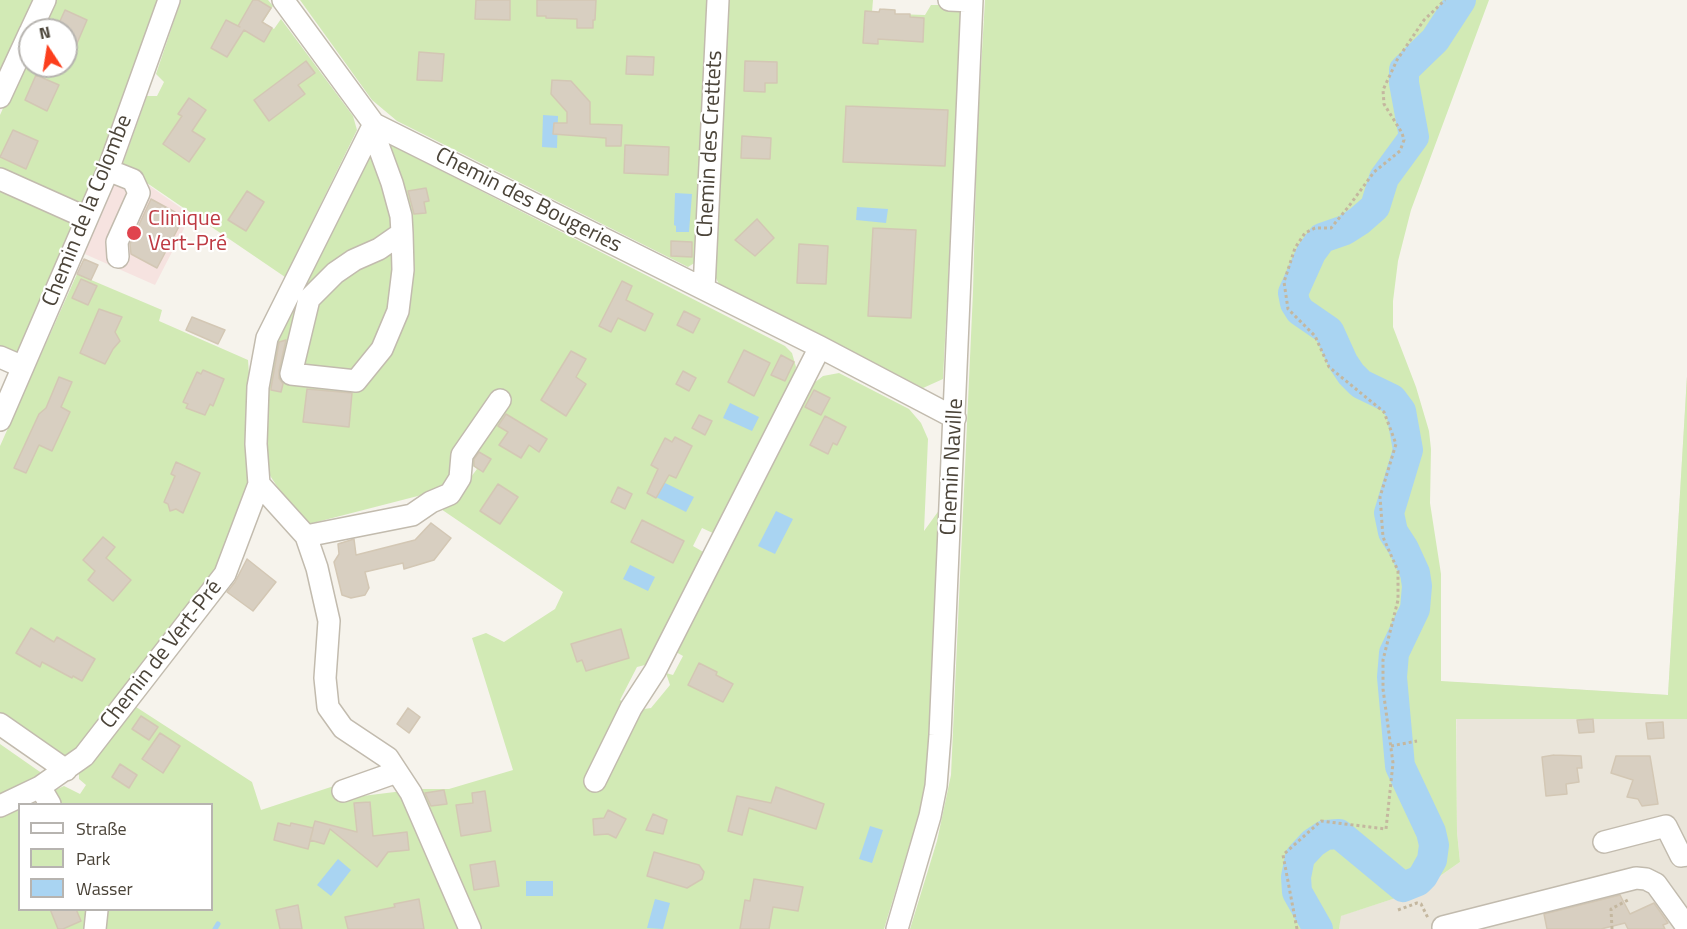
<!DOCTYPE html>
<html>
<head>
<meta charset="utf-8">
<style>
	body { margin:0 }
	#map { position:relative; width:1687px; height:929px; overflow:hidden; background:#f6f3ec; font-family:"Titillium Web",sans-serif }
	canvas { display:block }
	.legend { position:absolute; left:18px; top:803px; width:195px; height:108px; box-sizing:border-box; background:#fff; border:2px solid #b7b4b0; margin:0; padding:8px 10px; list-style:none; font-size:18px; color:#4b4439 }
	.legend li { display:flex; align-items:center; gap:12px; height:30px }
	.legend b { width:30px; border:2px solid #b7b4b0 }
	.north { position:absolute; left:18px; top:18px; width:60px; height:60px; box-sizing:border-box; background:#fff; border:2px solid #b7b4b0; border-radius:50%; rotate:348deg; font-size:16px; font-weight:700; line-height:24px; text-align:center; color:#4b4439 }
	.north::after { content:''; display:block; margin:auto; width:21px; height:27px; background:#fc3f1d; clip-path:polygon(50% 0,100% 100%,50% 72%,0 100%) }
</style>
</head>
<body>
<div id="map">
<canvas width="1687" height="929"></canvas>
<ul class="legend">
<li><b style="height:8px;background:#fff"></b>Straße</li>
<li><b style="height:16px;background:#d2eab5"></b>Park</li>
<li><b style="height:16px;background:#a9d4f2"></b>Wasser</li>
</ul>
<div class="north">N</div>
</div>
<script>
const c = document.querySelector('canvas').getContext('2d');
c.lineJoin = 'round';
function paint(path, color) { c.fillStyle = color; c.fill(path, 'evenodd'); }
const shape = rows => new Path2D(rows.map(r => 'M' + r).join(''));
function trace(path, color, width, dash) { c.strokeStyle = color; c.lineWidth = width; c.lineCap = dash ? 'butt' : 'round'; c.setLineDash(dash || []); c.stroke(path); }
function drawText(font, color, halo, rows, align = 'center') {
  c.font = font + ' "Titillium Web",sans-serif'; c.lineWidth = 4.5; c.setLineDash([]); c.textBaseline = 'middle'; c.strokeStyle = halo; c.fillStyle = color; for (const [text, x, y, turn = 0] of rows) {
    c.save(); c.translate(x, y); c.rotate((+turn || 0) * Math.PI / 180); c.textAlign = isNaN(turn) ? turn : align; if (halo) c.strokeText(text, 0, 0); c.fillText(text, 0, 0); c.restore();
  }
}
paint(shape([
	[1687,376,1687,929,1339,929,1340,916,1420,890,1460,862,1457,832,1456,682,1668,695]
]), '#eae5da');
paint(shape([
	[114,167,137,177,191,215,155,285,78,251]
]), '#f6e3e0');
paint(shape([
	[0,0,35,0,0,77],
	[52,0,160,0,88,200,84,200,81,206,69,215,73,231,22,350,12,354,0,349,0,115,30,48,30,66,66,66,66,30,38,30],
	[181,0,268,0,273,6,263,22,274,29,281,19,353,116,357,130,285,277,122,166,147,96,157,96,164,82,156,74],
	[300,0,711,0,699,260,688,267,397,121,372,100],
	[725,0,873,0,872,12,865,12,863,43,878,44,879,36,895,14,925,15,931,5,957,5,962,11,943,379,923,388,719,284,713,272],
	[985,0,1489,0,1411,210,1398,261,1393,301,1393,327,1416,387,1429,431,1431,449,1430,503,1441,574,1441,681,1668,695,1687,376,1687,719,1456,719,1457,832,1460,862,1420,890,1341,916,1339,929,910,929,937,841,951,775,973,292,977,137],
	[385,142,785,346,792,353,796,367,794,376,715,534,702,528,693,546,705,553,649,664,637,667,620,700,637,710,651,708,670,685,666,673,673,675,683,656,676,652,814,383,823,376,839,373,909,409,921,423,928,439,924,531,940,509,926,791,884,929,475,929,452,867,449,853,443,853,425,808,422,789,449,789,513,770,472,638,486,633,504,642,555,609,563,592,438,507,462,489,477,469,470,464,510,399,445,489,309,524,295,514,269,474,266,453,267,376,277,341,372,149],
	[77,274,162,310,159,321,248,360,251,402,247,490,221,565,90,736,68,757,52,753,0,717,0,446],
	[133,705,252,782,261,810,337,785,346,798,403,791,461,929,100,929,101,910,212,910,212,804,58,804,51,792,64,786,80,794,86,785,79,779,79,771],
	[0,744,43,774,0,797],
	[19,806,20,910,91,910,90,929,0,929,0,815]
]), '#d2eab5');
paint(shape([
	[543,115,558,116,557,148,542,147],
	[675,193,692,194,689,232,676,232,676,226,674,225],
	[857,207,888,209,886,223,856,220],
	[730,403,759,417,752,431,723,418],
	[663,482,694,497,686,512,656,497],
	[776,511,793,519,775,554,758,546],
	[630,565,655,577,648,591,623,579],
	[870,826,883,830,872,863,859,859],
	[338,859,351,870,331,896,317,885],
	[526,881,553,881,553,896,526,896],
	[655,899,670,903,663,929,647,928]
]), '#a9d4f2');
trace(shape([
	[215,929,218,924]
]), '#a9d4f2', 5);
trace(shape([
	[1318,929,1297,892,1296,877,1300,857,1313,843,1325,835,1339,834,1403,887,1418,881,1423,876,1432,860,1434,845,1431,832,1400,766,1392,677,1394,653,1415,609,1417,586,1415,573,1404,549,1393,532,1389,513,1408,450,1401,411,1392,399,1361,384,1351,374,1343,362,1329,331,1300,311,1295,303,1293,293,1311,253,1322,238,1345,230,1359,221,1375,207,1384,178,1414,137,1404,83,1404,70,1435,40,1461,0]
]), '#a9d4f2', 30);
const building = shape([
	[253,0,258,0,271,8,262,22,272,28,264,42,244,30,227,57,211,48,226,20,240,27,238,26,253,0],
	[476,0,510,0,510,20,475,19,476,0],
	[537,0,596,0,595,20,593,20,593,28,577,28,577,19,546,18,546,16,537,16,537,0],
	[880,9,895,10,895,14,910,14,910,17,924,18,923,42,878,39,878,44,863,43,865,11,879,12,880,9],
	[65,10,87,20,66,69,66,30,56,30,65,10],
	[419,52,444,54,442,81,417,80,419,52],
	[627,56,654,57,653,75,626,74,627,56],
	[306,61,315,73,298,85,305,94,269,121,254,100,306,61],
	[745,61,777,62,777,83,765,83,765,92,744,91,745,61],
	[36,75,59,85,47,111,25,100,36,75],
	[552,80,571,81,590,102,590,124,622,125,621,146,606,146,606,138,553,134,554,123,567,123,567,112,551,94,552,80],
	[189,98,206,110,192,131,205,139,189,162,163,144,182,116,178,114,189,98],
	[846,106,948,110,945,166,843,162,846,106],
	[13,130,38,141,26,169,0,157,13,130],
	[742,136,771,138,770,159,741,158,742,136],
	[625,145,669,147,668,175,624,173,625,145],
	[426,188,429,201,424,202,426,213,414,214,408,191,426,188],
	[247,191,264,202,246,231,228,220,247,191],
	[151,199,184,217,157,268,131,254,130,244,151,199],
	[757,219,774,238,755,256,735,240,757,219],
	[873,228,916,230,911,318,868,316,873,228],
	[671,241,692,242,692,257,671,256,671,241],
	[799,244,828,246,826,284,797,283,799,244],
	[84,259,98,265,91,280,77,274,84,259],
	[81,279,97,286,88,305,72,298,81,279],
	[622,281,632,286,626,300,653,314,645,331,618,318,611,332,599,326,622,281],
	[99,309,122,317,115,332,120,341,113,349,105,364,80,353,99,309],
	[684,311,700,319,693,333,677,325,684,311],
	[192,317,225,330,218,344,186,330,192,317],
	[286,340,279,371,279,378,283,384,281,392,271,390,271,388,279,342,286,340],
	[744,350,770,363,754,396,728,382,744,350],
	[571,351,586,359,576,377,586,384,566,416,541,400,571,351],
	[781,355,794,362,785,381,771,375,781,355],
	[203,370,224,379,213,406,210,404,205,415,186,408,188,404,183,402,197,372,201,374,203,370],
	[683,371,696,378,689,391,676,384,683,371],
	[59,377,72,382,61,407,70,412,52,451,39,445,26,473,14,468,39,414,46,408,59,377],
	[307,389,352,393,349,427,303,422,307,389],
	[814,390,830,398,821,415,805,407,814,390],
	[506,414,547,439,539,452,529,445,521,458,499,445,508,432,498,426,506,414],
	[699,415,712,421,705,435,692,428,699,415],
	[825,416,846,427,837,445,833,443,828,454,810,445,825,416],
	[675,437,692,446,676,478,669,475,656,498,647,493,658,469,651,465,665,438,672,442,675,437],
	[479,452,491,459,483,472,474,466,474,459,479,452],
	[176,462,200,473,183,513,176,509,170,511,168,504,164,502,175,476,171,474,176,462],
	[498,484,518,497,500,524,480,511,498,484],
	[618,487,632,494,625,509,611,502,618,487],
	[642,520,684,541,673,563,631,542,642,520],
	[431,523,451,538,434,560,404,569,403,563,365,572,369,588,365,595,351,598,342,595,334,562,339,554,338,544,354,539,356,555,415,540,431,523],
	[103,537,115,547,106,558,131,580,113,601,88,580,95,571,83,560,103,537],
	[247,559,276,582,253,611,227,592,235,582,247,559],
	[31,628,54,642,57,637,95,659,82,681,73,676,72,678,42,662,40,667,16,653,31,628],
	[621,629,629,658,586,671,582,660,577,662,571,644,621,629],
	[699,663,717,672,716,675,733,684,723,702,688,685,699,663],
	[408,708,420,717,409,733,397,724,408,708],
	[141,716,158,727,149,740,132,729,141,716],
	[1593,719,1594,732,1579,733,1577,720,1593,719],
	[1663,722,1664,738,1648,739,1646,723,1663,722],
	[160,733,180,746,163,773,142,759,160,733],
	[1554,755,1581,756,1582,768,1577,768,1579,782,1566,784,1567,794,1546,796,1542,757,1554,755],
	[1616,756,1650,756,1658,804,1642,806,1638,799,1627,797,1633,780,1611,773,1616,756],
	[120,764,137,775,129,788,112,777,120,764],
	[776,787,824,804,816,829,749,808,742,835,728,831,737,796,771,803,776,787],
	[444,790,447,804,431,806,425,793,444,790],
	[485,791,491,831,461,836,456,805,473,803,472,793,485,791],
	[370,802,373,836,407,832,409,850,388,852,377,867,330,829,324,844,310,840,313,829,308,849,274,840,278,823,290,826,291,823,313,828,315,821,357,832,354,803,370,802],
	[608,810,626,819,616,838,608,834,594,835,593,819,604,818,608,810],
	[653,814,667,820,663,834,646,830,653,814],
	[654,852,699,865,704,872,702,879,687,888,647,876,654,852],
	[495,861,499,886,474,890,470,865,495,861],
	[754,879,803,887,798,911,773,907,769,929,740,929,745,900,750,901,754,879],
	[1620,895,1630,914,1654,903,1668,923,1663,925,1665,929,1628,929,1625,923,1601,929,1547,929,1544,914,1620,895],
	[419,899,424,929,348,929,345,917,395,907,394,904,419,899],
	[298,905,302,929,280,929,276,910,298,905],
	[50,909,76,909,81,921,63,929,58,929,50,909]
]);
paint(building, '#d8cfc1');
trace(building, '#d3c7b4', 1.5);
const minor = shape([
	[283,0,374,124,820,347,955,418],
	[949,0,972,1],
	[31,30,45,0],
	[0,97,30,32],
	[374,124,377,142,392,183,401,216,402,233,403,270,398,311,382,349,356,381,291,374,309,299,335,273,354,260,379,249,402,233],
	[108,170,133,180,139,193,117,242,118,257],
	[0,179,87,218],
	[704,289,718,0],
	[0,357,23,367],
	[0,420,108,170,169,0],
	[259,484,306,536,317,568,329,621,325,678,328,707,343,728,388,758,411,793,470,929],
	[306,536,412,515,431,502,450,494,460,478,462,455,500,400],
	[0,724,66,770],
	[595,781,631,708,655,671,820,347],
	[40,787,50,804],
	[343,791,397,772],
	[0,806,40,787,84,756,225,574,259,484,256,444,258,387,267,338,374,124],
	[1604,842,1666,826,1681,856,1687,855],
	[1443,927,1636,878,1646,879,1656,884,1687,927],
	[95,929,97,910],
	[897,929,930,816,936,786,940,735,972,0]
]);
trace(minor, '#c2bbae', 24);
trace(shape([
	[1391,746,1417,741],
	[1398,910,1417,903,1421,904,1428,918],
	[1297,929,1283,855,1321,821,1386,829,1393,763,1383,689,1383,660,1398,600,1398,571,1383,537,1380,497,1396,444,1384,412,1329,367,1315,336,1288,309,1284,282,1295,248,1305,233,1315,228,1331,228,1349,206,1374,172,1400,151,1404,140,1402,133,1384,104,1383,90,1397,60,1424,20,1445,0],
	[1612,929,1611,909,1628,900]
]), '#c4b79f', 3, [3, 3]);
trace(minor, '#fff', 21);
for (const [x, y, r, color] of [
	[134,233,8,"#e0444e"]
]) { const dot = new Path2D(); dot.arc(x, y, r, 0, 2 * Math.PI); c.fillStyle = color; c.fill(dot); trace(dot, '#fff', 2); }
drawText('22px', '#4b4439', '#fff', [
	["Chemin des Crettets",711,144,-87],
	["Chemin des Bougeries",528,201,27],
	["Chemin de la Colombe",88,211,-68],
	["Chemin Naville",953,467,-87],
	["Chemin de Vert-Pré",162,655,-52]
]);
drawText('22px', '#be3a42', '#fff', [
	["Clinique",148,220],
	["Vert-Pré",148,245]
], 'left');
</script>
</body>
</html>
